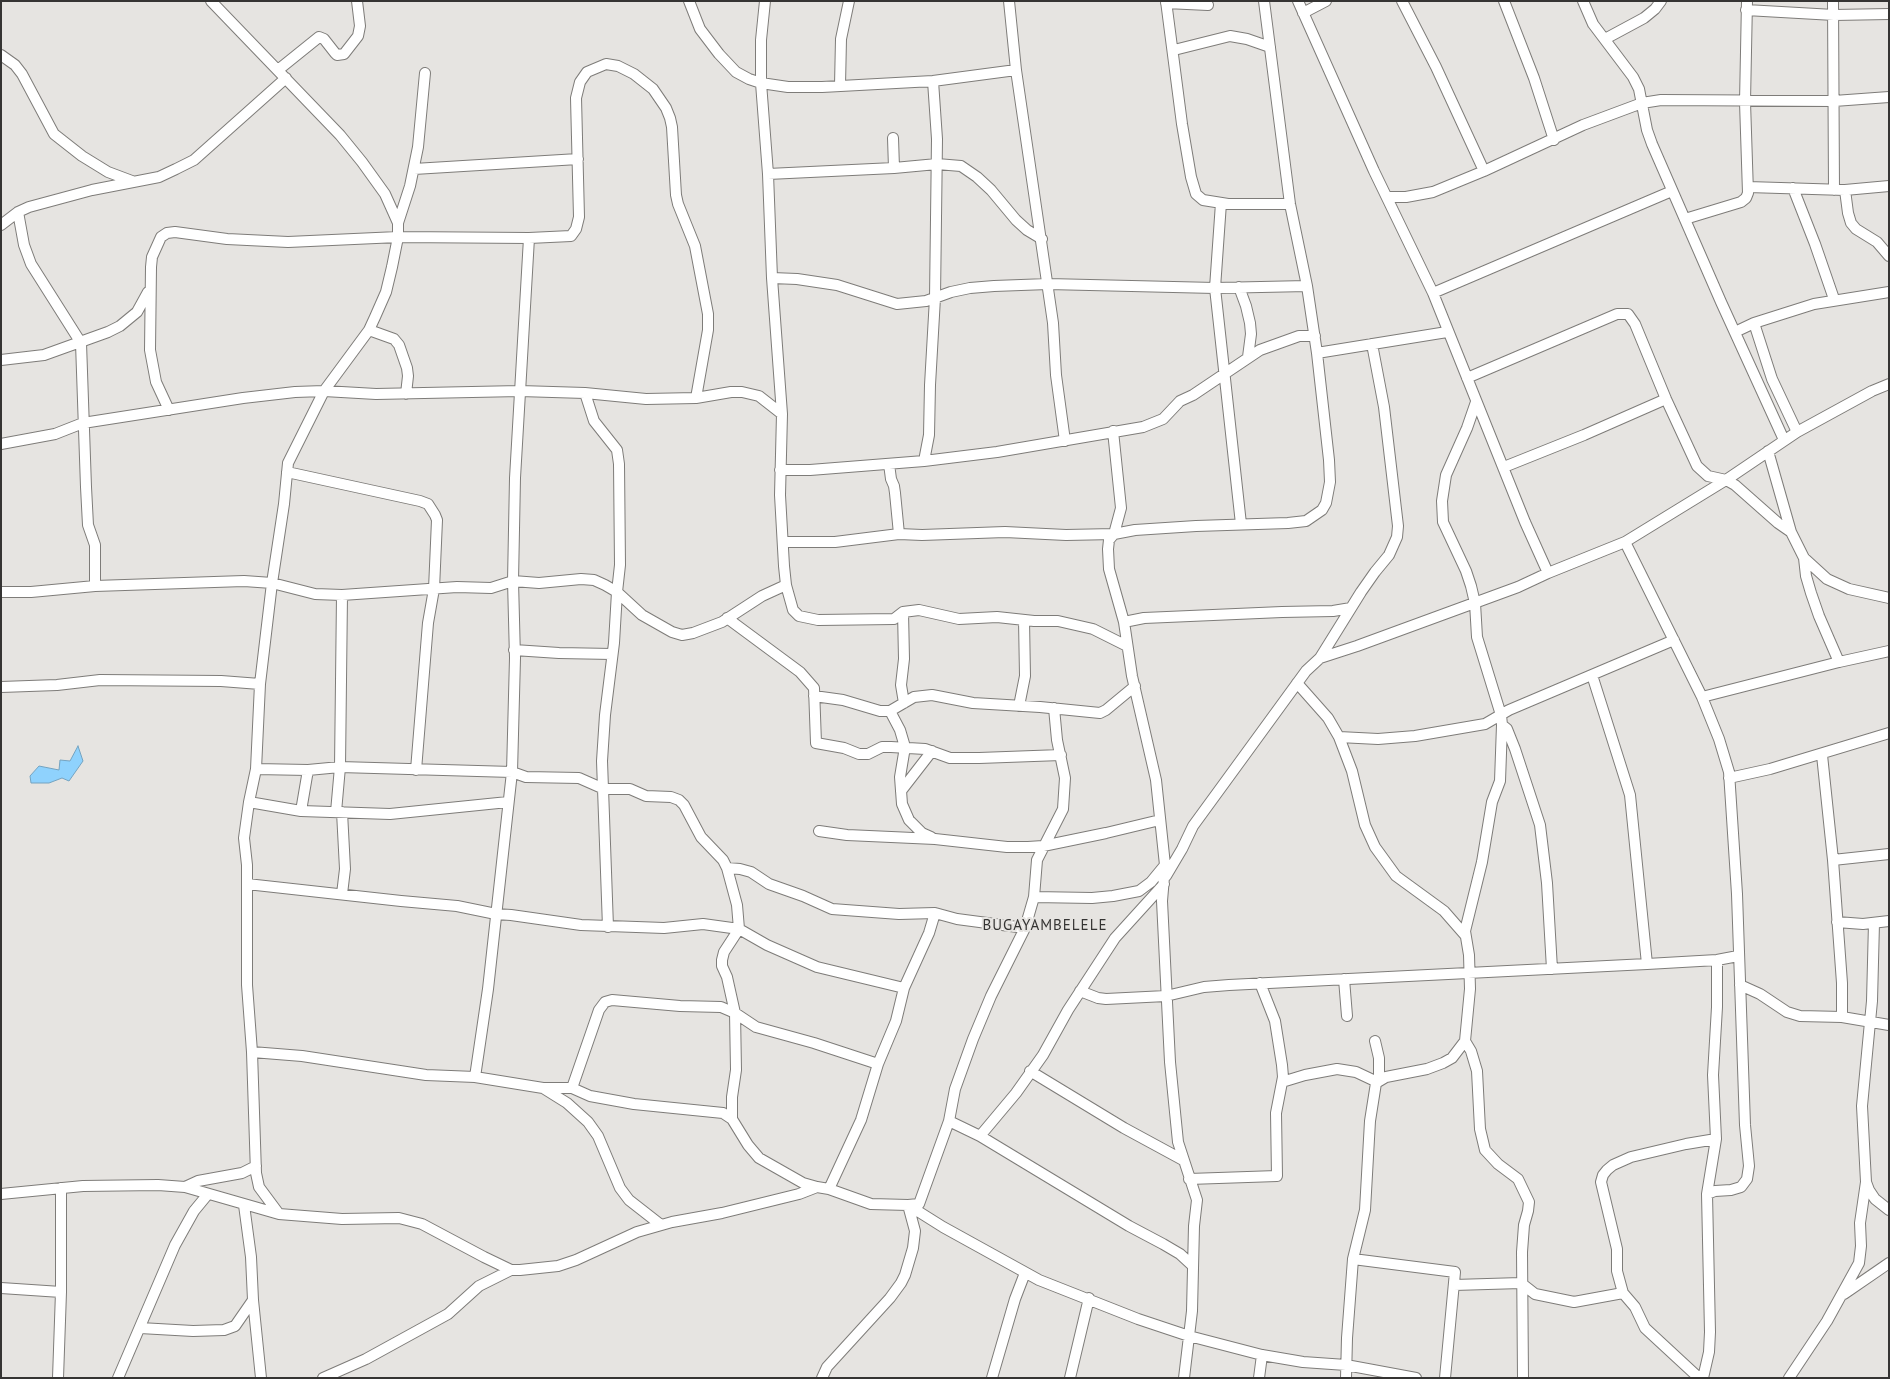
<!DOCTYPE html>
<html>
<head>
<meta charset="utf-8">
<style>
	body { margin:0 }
	#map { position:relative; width:1890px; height:1379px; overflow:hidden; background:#e6e4e1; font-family:"PT Sans",sans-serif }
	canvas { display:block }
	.frame { position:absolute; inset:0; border:2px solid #353433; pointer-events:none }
</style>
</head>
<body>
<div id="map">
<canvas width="1890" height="1379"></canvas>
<div class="frame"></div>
</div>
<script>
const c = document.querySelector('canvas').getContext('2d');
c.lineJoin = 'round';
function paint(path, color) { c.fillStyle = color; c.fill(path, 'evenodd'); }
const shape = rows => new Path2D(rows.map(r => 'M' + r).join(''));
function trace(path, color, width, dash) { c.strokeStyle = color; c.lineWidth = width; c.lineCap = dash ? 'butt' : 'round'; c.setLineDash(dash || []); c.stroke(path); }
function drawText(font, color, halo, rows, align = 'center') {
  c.font = font + ' "PT Sans",sans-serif'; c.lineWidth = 4; c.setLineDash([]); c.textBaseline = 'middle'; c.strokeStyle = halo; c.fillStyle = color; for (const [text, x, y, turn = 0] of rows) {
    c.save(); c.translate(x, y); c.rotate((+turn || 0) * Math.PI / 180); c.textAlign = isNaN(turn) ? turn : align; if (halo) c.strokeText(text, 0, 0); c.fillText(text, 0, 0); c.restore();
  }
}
const water = shape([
	[78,746,83,761,69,781,62,778,49,783,31,783,30,776,39,766,59,770,60,760,70,761,78,746]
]);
paint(water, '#8fd2fd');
trace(water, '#74a3c0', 1);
const street = shape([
	[211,1,340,135,362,162,385,194,398,223,398,237,392,267,386,292,375,317,369,330,324,391,288,463,284,504,272,583,260,684,256,769,249,802,244,838,247,865,247,985,252,1052,256,1173,259,1187,279,1214],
	[689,1,700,29,719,54,736,72,749,79,761,83,788,87,822,87,933,81,1016,70],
	[765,1,761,40,761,83,768,174,772,278,782,414,780,495,784,566,786,585,793,610,799,616,818,620,894,619,903,612,919,610,959,619,997,617,1034,621,1058,621,1093,629,1127,646],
	[1009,1,1016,70,1053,323,1056,375,1065,441],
	[1166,1,1182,124,1191,177,1196,194,1203,200,1228,204,1290,204],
	[1298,1,1374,171,1433,293,1525,522,1548,573],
	[1402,1,1436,67,1484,171],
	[1504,1,1534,78,1554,140],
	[1583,1,1593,24,1633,77,1639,89,1647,130,1652,144,1721,302,1784,440],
	[1833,1,1834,190],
	[1166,3,1208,5],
	[1746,10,1834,15,1889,14],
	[1303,13,1326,1],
	[1605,39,1644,18,1655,9,1661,1],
	[1174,50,1230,36,1247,39,1270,47],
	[1,55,15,65,22,74,54,134,82,156,108,172,132,181],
	[278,70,319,37,324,39,335,53,337,55,344,54,358,36,360,26,357,1],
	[840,85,841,39,849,1],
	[893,138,894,168],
	[414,169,578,159],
	[768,174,894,168,937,164,961,166,977,177,991,190,1016,220,1027,230,1042,239],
	[1748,187,1845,190,1889,186],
	[1793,188,1815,244,1834,299],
	[1845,190,1848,213,1851,223,1856,229,1877,242,1889,256],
	[1387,197,1406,197,1433,192,1484,171,1583,125,1642,103,1661,100,1834,101,1889,97],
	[1221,203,1215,288,1241,524],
	[18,212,24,245,31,264,81,343,86,487,88,525,95,545,95,586],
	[1685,219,1741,202,1746,198,1748,193,1745,102,1747,1],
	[398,223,410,186,418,147,425,73],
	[1,225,18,212,29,207,92,190,159,177,176,169,194,160,286,78],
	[772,278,797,279,837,285,897,304,926,301,951,292,970,288,994,286,1048,284,1215,288,1307,286],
	[1239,287,1246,306,1250,323,1251,334,1248,357],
	[1433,293,1672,191],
	[1754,323,1772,379,1797,432],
	[369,330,394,339,399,345,407,368,408,376,406,394],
	[1735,332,1754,323,1814,304,1889,292],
	[1317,353,1447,332],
	[1,360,44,355,108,332,120,326,137,312,148,292],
	[1467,378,1617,314,1628,314,1635,324,1666,399,1697,466,1708,476,1726,480,1735,485,1778,523,1791,532],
	[585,393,594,421,617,450,619,464,620,565,617,592,614,643,605,715,602,761,608,927],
	[169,410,156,382,150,350,151,267,152,257,161,237,167,233,175,232,227,239,288,242,398,237,529,238,571,236,576,229,579,217,576,98,580,82,587,72,606,64,618,66,634,74,653,89,666,108,670,118,672,127,676,195,678,204,695,246,708,314,708,330,696,398],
	[1,444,55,434,83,423,243,398,295,392,324,391,376,394,520,391,585,393,646,399,696,398,731,392,742,392,759,396,782,414],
	[1768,451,1791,532,1804,558,1806,576,1811,593,1819,616,1839,662],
	[924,461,929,435,930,385,935,298,937,139,933,81],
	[889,464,891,479,894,486,895,493,899,534],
	[1504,467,1584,435,1666,399],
	[780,470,810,470,924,461,997,452,1143,427,1163,419,1180,401,1193,395,1260,350,1299,336,1315,336],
	[287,472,420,501,428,504,435,515,437,520,434,589,428,623,416,770],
	[783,542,835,542,899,534,922,535,1005,532,1066,535,1114,534,1121,508,1113,431],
	[1625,542,1702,697,1719,739,1729,772,1737,894,1745,1125,1749,1166,1747,1179,1741,1187,1731,1190,1715,1191,1707,1194],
	[1804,558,1827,579,1849,589,1889,598],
	[1,592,31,592,95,586,244,581,272,583,315,594,342,595,457,587,491,588,513,581,539,583,581,579,594,580,605,585,617,592,642,615,672,632,682,635,693,633,722,622,762,596,786,585],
	[903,612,904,659,901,685,904,703],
	[727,618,800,672,814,688,816,743,844,748,859,754,868,754,882,747,891,747,925,749,950,758,979,758,1061,755],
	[1124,622,1144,618,1282,612,1333,611,1351,608],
	[514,650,559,653,612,654],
	[1320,658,1361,592,1375,572,1389,555,1397,537,1398,526,1384,407,1372,344],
	[1592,675,1630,795,1647,964],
	[1297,683,1328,718,1339,737,1378,739,1415,736,1485,724,1509,710,1674,640],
	[1,687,57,685,100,680,221,681,260,684],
	[814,696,843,700,880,711,890,711,900,730,905,747,900,777,902,804,909,820,922,833,931,837],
	[1702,697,1839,662,1889,651],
	[1019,706,1025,676,1024,620],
	[890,711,914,697,932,695,973,703,1040,707,1100,713,1106,710,1135,686],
	[1502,725,1507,729,1515,749,1540,825,1547,883,1552,969],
	[1339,737,1352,771,1365,825,1375,847,1396,876,1444,911,1465,935],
	[1822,755,1833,860,1842,983,1842,1017],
	[256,769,308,770,340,767,512,772,526,777,579,778,604,789,630,789,646,796,671,797,679,800,684,805,701,837,723,860,727,868,737,905,739,929,724,952,722,960,722,966,727,977,735,1013,736,1070,732,1097,732,1119],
	[1729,778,1770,769,1889,733],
	[901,791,932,751],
	[249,802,301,811,390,814,508,802],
	[301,811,308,770],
	[336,812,340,767,342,595],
	[342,812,345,869,342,894],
	[819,831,847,835,935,839,1007,847,1028,847,1043,846,1106,833,1160,820],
	[1833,860,1889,854],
	[727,868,740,869,751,872,769,884,803,896,832,909,899,914,935,913,957,919,1025,928],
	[1166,876,1182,849,1193,826,1306,671,1320,658,1357,646,1518,587,1548,573,1625,542,1726,480,1797,432,1872,391,1889,384],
	[247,884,401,901,457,906,496,914,511,915,581,925,664,928,703,924,739,929,767,945,817,967,904,988],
	[1034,897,1092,898,1113,896,1139,891,1151,882,1165,865],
	[1837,922,1863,924,1889,921],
	[1874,923,1872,1001,1862,1106,1866,1182,1869,1190,1875,1199,1889,1210],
	[1344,979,1347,1016],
	[1740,985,1760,994,1787,1012,1800,1016,1842,1017,1889,1025],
	[1080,991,1098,998,1106,999,1166,996,1204,987,1229,985,1647,964,1717,960,1738,956],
	[1375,1041,1379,1058,1379,1080],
	[1465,1041,1471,1051,1477,1071,1480,1129,1485,1150,1498,1164,1518,1179,1529,1202,1528,1211,1524,1225,1522,1252,1523,1378],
	[252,1052,302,1056,426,1075,475,1077,543,1088,572,1088,590,1096,634,1104,723,1113,732,1119,748,1145,759,1158,803,1183,817,1187],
	[1030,1071,1124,1128,1183,1160],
	[475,1077,488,989,512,772,515,658,513,581,515,478,529,238],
	[1282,1082,1305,1075,1337,1069,1356,1072,1373,1080,1376,1083],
	[543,1088,567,1103,588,1122,598,1136,620,1188,629,1200,661,1225],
	[572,1088,599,1010,605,1002,612,1000,680,1006,721,1007,735,1013,756,1027,814,1043,878,1064],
	[949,1121,980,1136,1129,1226,1163,1244,1180,1254,1193,1266],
	[980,1136,1016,1093,1043,1055,1068,1010,1115,938,1164,884],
	[1189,1179,1277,1176,1276,1113,1283,1077,1282,1065,1275,1021,1260,983],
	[185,1187,198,1181,242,1173,256,1166],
	[829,1189,861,1120,878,1064,896,1021,904,988,929,933,935,913],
	[1,1194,83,1186,158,1185,185,1187,279,1214,342,1219,399,1218,422,1224,484,1257,511,1270,520,1270,558,1266,576,1260,637,1232,672,1222,722,1213,799,1194,817,1187,829,1189,871,1204,908,1205,943,1227,1039,1280,1138,1319,1189,1336,1262,1355,1303,1362,1346,1365,1416,1378],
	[1353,1259,1455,1272,1445,1378],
	[1454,1285,1521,1283,1535,1294,1574,1302,1623,1293],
	[1,1288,61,1292,58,1378],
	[61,1292,61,1188],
	[1844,1294,1889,1263],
	[253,1300,261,1378],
	[140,1328,193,1331,224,1330,235,1326,253,1300,251,1257,244,1205],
	[118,1378,175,1245,194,1211,208,1194],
	[323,1378,366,1359,448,1314,479,1286,511,1270],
	[822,1378,827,1367,890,1298,901,1283,905,1275,913,1248,915,1231,908,1205,919,1204,949,1121,955,1089,973,1039,991,996,1025,928,1034,897,1037,860,1063,809,1065,778,1057,740,1054,708],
	[992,1378,1015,1299,1025,1273],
	[1070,1378,1089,1298],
	[1184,1378,1192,1311,1194,1226,1197,1200,1178,1142,1170,1062,1162,901,1165,865,1156,780,1132,676,1124,622,1109,569,1108,549,1109,540,1114,534,1135,530,1196,526,1288,523,1306,521,1322,510,1326,503,1330,482,1329,460,1317,353,1307,286,1290,204,1264,1],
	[1259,1378,1262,1355],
	[1346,1378,1347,1338,1353,1259,1365,1210,1370,1121,1376,1083,1386,1077,1427,1069,1443,1063,1452,1058,1465,1041,1470,989,1469,955,1465,931,1482,862,1492,802,1500,781,1502,725,1501,715,1477,637,1475,603,1471,586,1466,571,1443,522,1442,501,1446,475,1467,428,1476,402],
	[1699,1378,1645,1328,1635,1307,1623,1293,1617,1271,1617,1249,1601,1182,1603,1175,1607,1170,1613,1165,1631,1157,1686,1144,1716,1139],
	[1703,1378,1709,1352,1710,1332,1707,1194,1716,1139,1713,1075,1717,1007,1717,960],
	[1789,1378,1827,1321,1859,1263,1861,1246,1860,1223,1866,1182]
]);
trace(street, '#7e7c79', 12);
trace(street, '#fff', 10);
c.letterSpacing = '1px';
drawText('15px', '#353433', '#e6e4e1', [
	["BUGAYAMBELELE",1045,926]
]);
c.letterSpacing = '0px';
</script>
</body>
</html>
